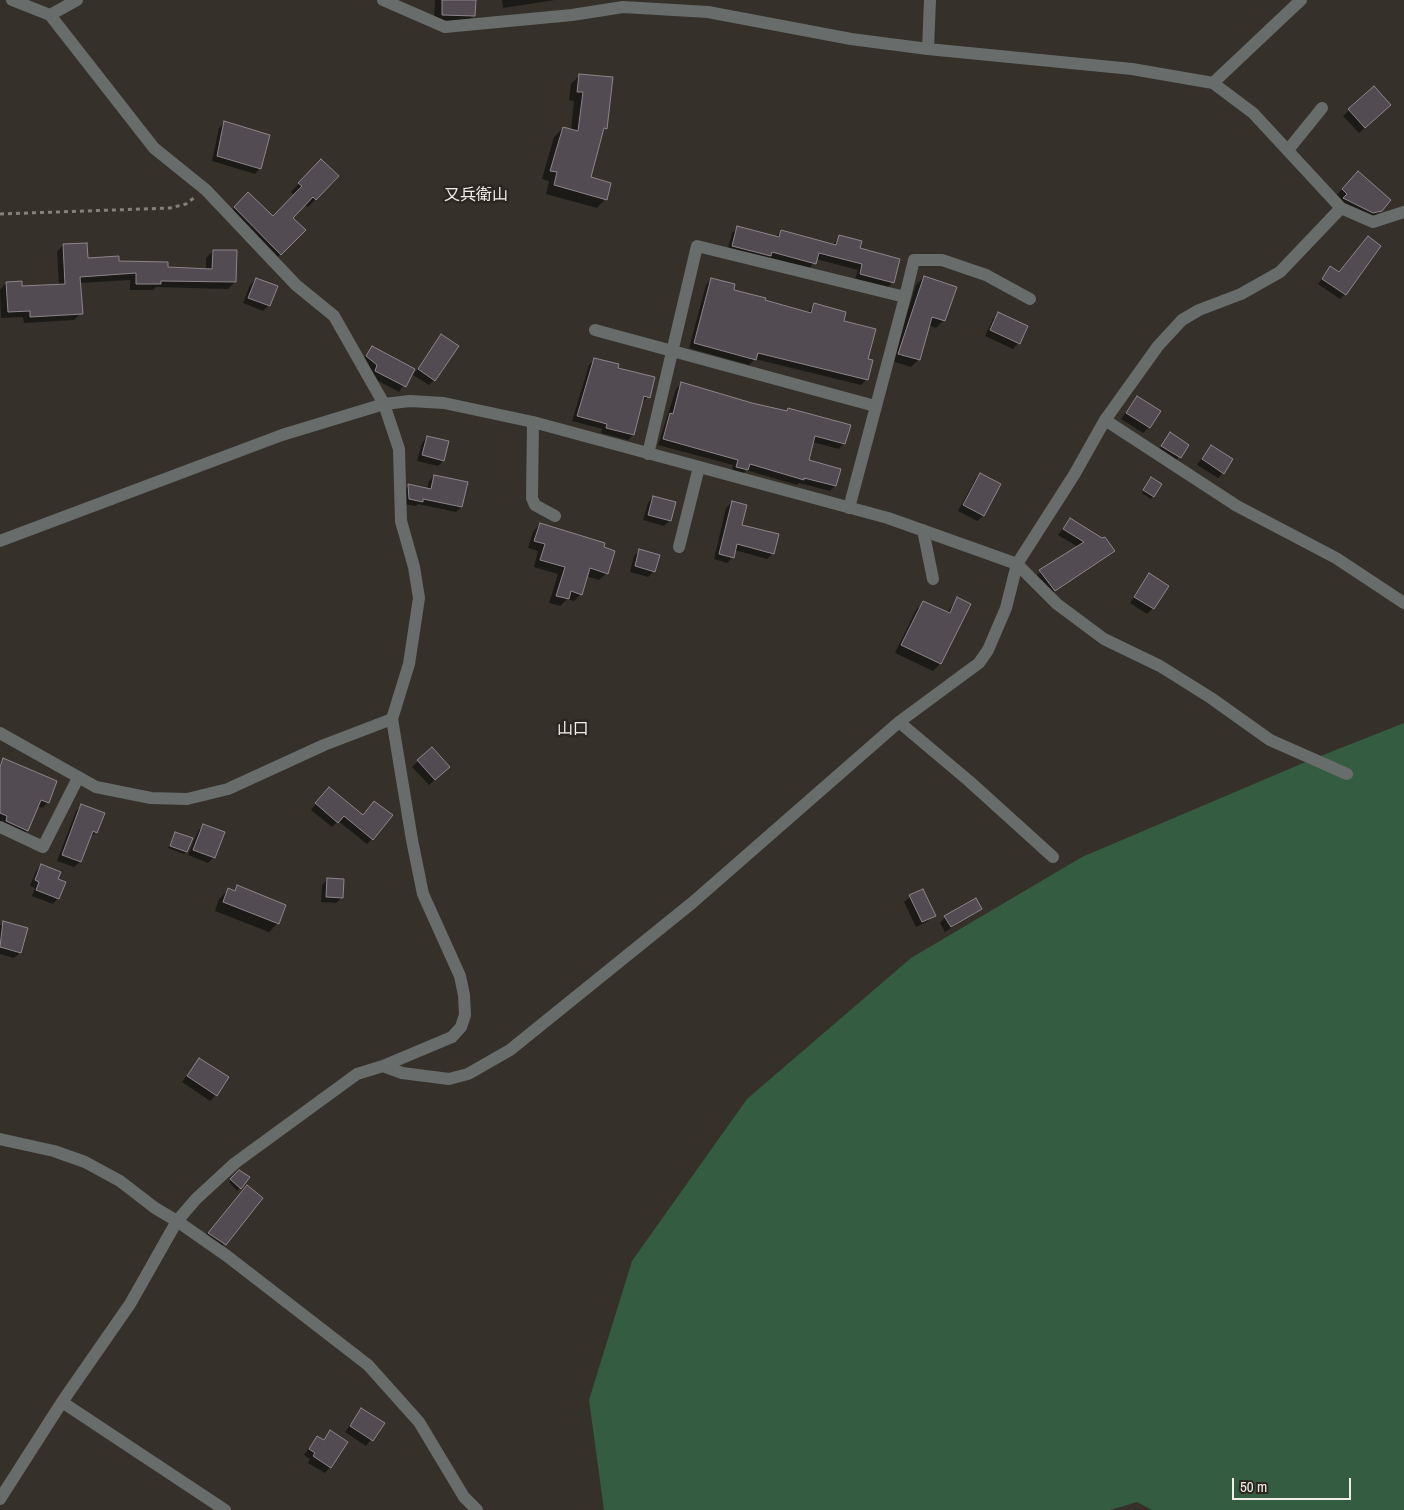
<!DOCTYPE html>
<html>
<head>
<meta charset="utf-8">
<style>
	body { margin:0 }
	#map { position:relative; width:1404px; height:1510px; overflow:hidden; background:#35312a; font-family:"Archivo Narrow",sans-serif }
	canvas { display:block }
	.scale { position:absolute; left:1232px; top:1478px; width:119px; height:22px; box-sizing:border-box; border:2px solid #f1eeea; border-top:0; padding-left:6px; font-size:15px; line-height:18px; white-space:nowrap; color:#f1eeea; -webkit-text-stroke:4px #2b2720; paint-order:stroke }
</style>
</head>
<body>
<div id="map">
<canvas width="1404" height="1510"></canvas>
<div class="scale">50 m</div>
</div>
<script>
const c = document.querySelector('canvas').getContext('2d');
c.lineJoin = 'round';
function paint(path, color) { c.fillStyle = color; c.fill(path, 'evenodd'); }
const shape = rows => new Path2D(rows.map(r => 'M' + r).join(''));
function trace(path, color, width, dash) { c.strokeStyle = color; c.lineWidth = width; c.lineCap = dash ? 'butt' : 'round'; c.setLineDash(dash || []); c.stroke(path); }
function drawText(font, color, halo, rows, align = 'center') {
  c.font = font + ' "Archivo Narrow","Noto Sans JP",sans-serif'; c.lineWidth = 5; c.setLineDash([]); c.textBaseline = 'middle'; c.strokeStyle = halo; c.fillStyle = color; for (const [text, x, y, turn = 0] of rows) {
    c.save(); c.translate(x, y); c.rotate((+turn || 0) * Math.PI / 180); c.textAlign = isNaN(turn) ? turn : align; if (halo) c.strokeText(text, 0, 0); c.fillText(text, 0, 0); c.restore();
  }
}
paint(shape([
	[1404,723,1404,1510,1152,1510,1137,1502,1110,1510,604,1510,589,1400,632,1261,747,1099,911,958,1082,857,1308,761]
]), '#345c41');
paint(shape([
	[435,0,474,0,474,15,465,24,434,23],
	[502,0,555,0,503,8],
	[580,75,606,128,602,132,589,178,605,199,597,208,546,194,549,181,542,179,554,137,563,128,571,130,574,101,569,100,571,84],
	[1374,87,1384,110,1359,133,1343,116],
	[224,123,260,168,255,174,212,161,219,128],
	[321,161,316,199,308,207,304,204,291,218,304,230,273,262,226,216,248,194,273,217,294,195,291,192],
	[1349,182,1381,210,1372,219,1334,198],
	[738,228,775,237,781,232,833,245,839,237,859,249,893,282,887,288,855,279,858,270,816,259,809,269,727,252,732,233],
	[63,245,87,259,206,270,206,258,213,251,235,282,228,289,156,287,153,290,130,290,130,280,79,283,81,313,74,320,24,323,23,317,1,318,0,290,6,283,21,287,59,285,57,252],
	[1355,252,1345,294,1340,299,1318,284,1330,268,1338,273],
	[924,277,944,320,936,328,928,325,919,359,911,367,892,361,916,285],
	[256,279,269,305,263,311,243,303,250,285],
	[711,279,733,290,808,313,814,304,842,322,867,360,867,379,861,385,755,359,749,365,689,348,706,285],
	[999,314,1018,343,1013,349,985,336,993,319],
	[442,335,434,380,429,385,413,375],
	[372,347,414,369,399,392,369,376,361,362],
	[595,359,616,369,648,397,642,402,633,435,628,440,601,433,602,429,572,421,589,365],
	[682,383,751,404,786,412,788,409,844,443,839,449,812,442,807,461,835,486,830,491,799,483,797,485,746,470,742,475,732,472,733,465,658,445,676,389],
	[1137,397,1149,427,1143,433,1121,419],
	[1170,434,1188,445,1174,463,1157,452],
	[427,437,443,461,438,466,417,461,422,443],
	[1211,446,1223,473,1218,478,1197,465],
	[980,474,1000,484,983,516,977,521,958,511,975,480],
	[434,476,461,507,456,512,418,504,416,506,404,504,404,490,409,485,427,489,429,481],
	[1149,481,1161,485,1151,499,1142,493],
	[653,497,670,520,664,526,643,520,648,503],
	[732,502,741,526,773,553,767,559,735,550,733,557,727,563,714,559,726,508],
	[1070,519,1113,551,1049,595,1034,577,1078,547,1058,535],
	[540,524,602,548,607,573,599,580,586,576,581,594,574,601,567,599,560,606,549,603,558,574,534,567,538,551,528,548,533,532],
	[639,551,654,571,648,577,630,572,634,556],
	[1149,575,1153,608,1147,614,1130,603],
	[957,599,970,604,940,664,933,671,895,653,916,610,923,603,947,613],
	[432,748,443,772,429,785,412,767],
	[4,760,48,802,42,808,37,806,27,831,22,836,0,821,0,764],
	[324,794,372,839,367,844,338,821,332,827,311,810],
	[81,806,96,832,89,838,80,862,74,867,57,861,76,811],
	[203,826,214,857,208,863,188,855,198,831],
	[176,833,186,852,184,854,168,848],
	[41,865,56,880,58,898,53,904,32,896,35,888,30,886,36,871],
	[328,879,342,897,336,903,321,902,322,885],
	[238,887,278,923,269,932,215,911,219,899,228,890,233,892],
	[910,897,934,915,928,921,916,927,904,902],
	[981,909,945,932,940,923,945,917],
	[3,923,27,929,20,953,14,958,0,954,0,926],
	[200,1059,216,1095,210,1101,182,1082],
	[239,1172,248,1178,237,1191,229,1182],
	[261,1198,219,1250,203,1239,221,1217],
	[361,1410,383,1423,366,1446,345,1432],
	[330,1432,330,1467,325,1473,308,1463,310,1459,304,1455,317,1438,322,1441]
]), '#0007');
const building = shape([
	[442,0,476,0,475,16,442,15,442,0],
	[579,74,613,77,607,129,604,128,591,177,611,183,607,200,554,185,557,172,550,171,563,127,578,131,583,92,577,92,579,74],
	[1374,86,1391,105,1365,128,1348,109,1374,86],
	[224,121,270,135,261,169,217,156,224,121],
	[321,159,339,176,316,200,313,197,293,218,306,230,281,255,234,207,248,192,273,216,302,186,298,183,321,159],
	[1358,171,1391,200,1382,211,1373,213,1343,198,1347,194,1342,189,1358,171],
	[737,226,779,237,781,230,836,245,839,235,862,241,860,248,900,259,894,283,860,274,862,264,819,253,816,264,772,252,771,256,732,246,737,226],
	[1368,236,1381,246,1346,295,1322,279,1330,266,1339,272,1368,236],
	[87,243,88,258,119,256,119,261,168,262,168,267,212,269,213,250,237,250,236,282,161,281,161,284,136,284,136,273,80,277,83,314,30,317,30,311,8,312,6,282,22,281,22,286,65,284,63,244,87,243],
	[924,276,957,287,945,321,932,317,920,360,898,354,924,276],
	[256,278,278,286,270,306,248,298,256,278],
	[711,278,735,284,734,290,766,298,765,300,811,313,814,303,846,312,844,321,876,329,868,359,873,360,868,380,758,353,756,360,694,343,711,278],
	[998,312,1028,326,1020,344,990,330,998,312],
	[441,334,459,346,435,381,418,369,441,334],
	[372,346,415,369,406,387,375,371,377,365,366,356,372,346],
	[594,358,619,364,618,368,655,377,650,398,644,396,634,435,606,428,607,424,577,416,594,358],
	[681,382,752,403,787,411,788,408,851,425,845,444,815,436,809,460,841,469,836,486,804,478,804,480,750,464,748,470,736,467,738,460,663,439,670,413,673,414,681,382],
	[1137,396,1161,411,1150,428,1126,413,1137,396],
	[1170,432,1189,445,1181,458,1161,446,1170,432],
	[427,436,449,441,444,461,422,455,427,436],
	[1211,445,1233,459,1224,474,1202,459,1211,445],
	[980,473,1001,484,984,516,963,505,980,473],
	[434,475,468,482,462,507,423,499,423,502,409,499,408,484,431,489,434,475],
	[1151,477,1162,484,1154,497,1143,490,1151,477],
	[653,496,676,502,671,521,648,515,653,496],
	[732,501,747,505,742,525,779,534,774,554,737,544,734,558,719,554,732,501],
	[1070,518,1102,538,1105,537,1115,551,1055,591,1039,570,1084,542,1063,529,1070,518],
	[540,523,605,543,604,547,615,551,608,574,590,568,582,595,571,591,569,599,556,596,565,567,540,560,545,544,534,541,540,523],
	[639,549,660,555,655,572,635,566,639,549],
	[1149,573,1169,586,1154,609,1134,597,1149,573],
	[957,597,971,604,941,664,901,645,923,601,950,613,957,597],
	[432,747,450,767,435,780,417,760,432,747],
	[3,758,57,781,49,803,41,800,28,831,6,821,7,816,0,813,0,767,3,758],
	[329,787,363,815,374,801,393,815,373,840,344,816,338,823,315,803,329,787],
	[81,804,105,813,97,833,93,831,81,862,62,855,81,804],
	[203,824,225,832,215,858,193,850,203,824],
	[175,832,193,838,187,852,170,846,175,832],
	[41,864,61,872,58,879,66,882,59,899,36,890,39,882,35,880,41,864],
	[327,878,344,879,343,898,326,897,327,878],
	[237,885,286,905,279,924,223,902,228,888,235,891,237,885],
	[923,889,936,916,922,922,909,895,923,889],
	[976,898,982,909,951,927,944,916,976,898],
	[3,921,28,928,21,953,0,947,3,921],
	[199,1058,229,1077,217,1096,187,1076,199,1058],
	[239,1170,250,1177,241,1189,230,1179,239,1170],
	[247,1185,263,1198,226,1245,208,1233,247,1185],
	[361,1408,385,1423,373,1441,350,1426,361,1408],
	[330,1430,348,1442,331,1468,313,1456,315,1453,309,1449,317,1436,324,1440,330,1430]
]);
paint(building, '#524b51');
trace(building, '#8d858b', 1);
trace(shape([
	[0,214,170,208,186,204,195,197]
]), '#84817b', 3, [4, 4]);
trace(shape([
	[383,0,445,27,572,15,623,7,708,12,851,39,928,49,1132,69,1213,83,1253,113,1341,208,1373,222,1404,212],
	[50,15,77,0],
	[928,49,930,0],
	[1213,83,1301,0],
	[1288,150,1322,108],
	[905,297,914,260,942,260,986,275,1030,299],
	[595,330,875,406],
	[1105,420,1237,506,1336,558,1404,603],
	[533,422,532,498,535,505,555,516],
	[648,454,697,246,905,297,849,508],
	[923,530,933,579],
	[0,541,282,435,384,404,410,401,444,403,533,422,888,518,1017,564,1057,604,1104,639,1160,666,1211,698,1270,740,1347,774],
	[679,547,699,467],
	[899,722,969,781,1053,857],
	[0,733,96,787,151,798,187,799,228,789,324,745,392,719],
	[0,827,43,847,78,778],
	[383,1066,402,1073,449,1079,468,1074,510,1050,692,903,899,722,979,663,988,650,1006,608,1017,564,1074,475,1105,420,1158,346,1182,320,1199,310,1241,294,1280,272,1341,208],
	[0,1139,54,1151,85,1162,120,1181,155,1208,177,1221,227,1256,368,1365,419,1422,464,1497,477,1510],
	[62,1402,225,1510],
	[0,1499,62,1402,130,1304,177,1221,196,1199,235,1163,357,1074,383,1066,452,1037,461,1027,465,1015,464,995,460,976,423,894,412,840,392,719,409,664,419,598,414,567,401,521,399,449,384,404,334,316,296,285,206,190,154,148,50,15,12,0]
]), '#686c6a', 12);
drawText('16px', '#f1eeea', '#2b2720', [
	["又兵衛山",476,196],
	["山口",573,730]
]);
</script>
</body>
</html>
